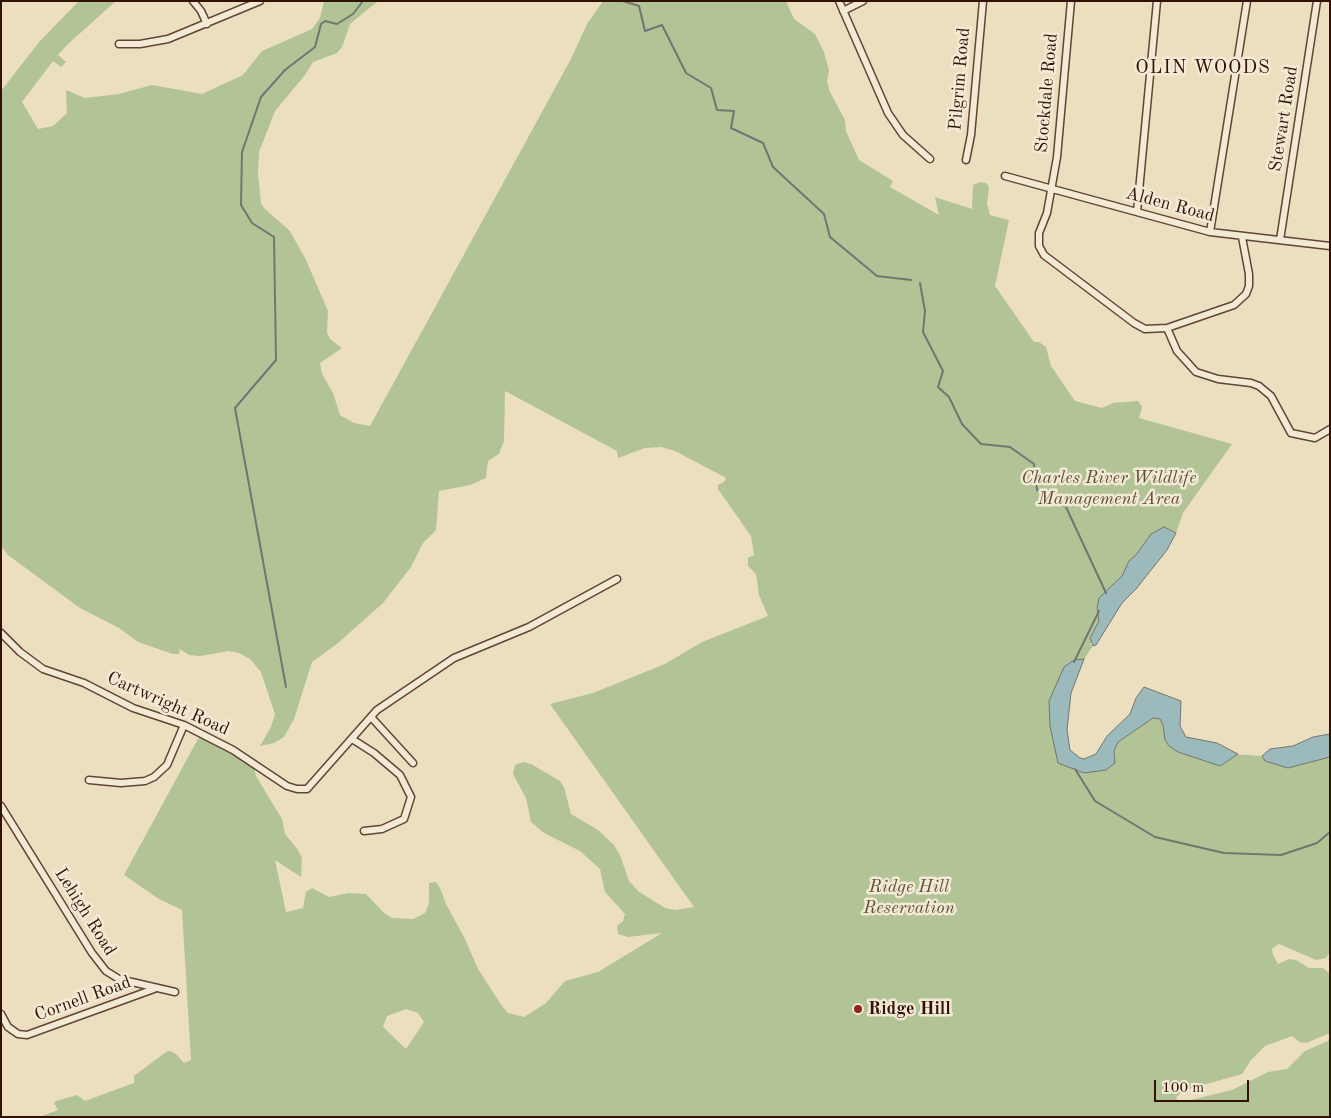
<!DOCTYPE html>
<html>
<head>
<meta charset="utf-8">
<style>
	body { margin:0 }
	#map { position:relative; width:1331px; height:1118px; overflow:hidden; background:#ecdfc0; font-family:"Old Standard TT",serif }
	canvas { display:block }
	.frame { position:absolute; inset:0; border:2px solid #331104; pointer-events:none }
	.scale { position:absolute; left:1154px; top:1080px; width:95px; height:22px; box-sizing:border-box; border:2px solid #331104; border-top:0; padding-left:6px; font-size:15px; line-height:18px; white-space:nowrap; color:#331104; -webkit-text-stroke:4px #f3ead6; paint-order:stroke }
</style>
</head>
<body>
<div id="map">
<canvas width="1331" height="1118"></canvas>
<div class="frame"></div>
<div class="scale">100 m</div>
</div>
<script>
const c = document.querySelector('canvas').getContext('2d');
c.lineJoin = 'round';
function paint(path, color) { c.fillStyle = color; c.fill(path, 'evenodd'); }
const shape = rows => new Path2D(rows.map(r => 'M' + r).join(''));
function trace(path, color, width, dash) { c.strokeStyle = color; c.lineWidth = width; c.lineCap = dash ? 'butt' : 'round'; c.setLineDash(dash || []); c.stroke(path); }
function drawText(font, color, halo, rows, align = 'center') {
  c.font = font + ' "Old Standard TT",serif'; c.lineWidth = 5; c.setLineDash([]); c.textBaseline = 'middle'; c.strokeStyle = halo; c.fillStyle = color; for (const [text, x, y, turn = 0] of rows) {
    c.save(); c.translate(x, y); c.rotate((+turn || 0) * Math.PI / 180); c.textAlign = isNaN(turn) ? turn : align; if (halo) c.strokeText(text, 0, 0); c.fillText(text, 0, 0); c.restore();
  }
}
paint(shape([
	[79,1,116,1,68,44,58,55,66,62,61,67,53,61,22,102,38,129,53,126,67,113,66,90,85,98,119,94,152,85,202,94,243,75,262,51,312,29,320,18,324,1,378,1,350,24,342,47,337,53,313,62,305,75,275,111,259,152,258,173,261,203,264,208,290,231,306,260,328,311,327,332,330,339,342,348,320,363,322,374,333,393,340,415,354,423,370,426,571,59,587,24,603,1,786,1,794,19,815,34,824,52,829,70,827,81,830,92,845,120,846,131,859,160,893,181,890,187,939,215,935,197,972,209,973,185,980,182,986,183,989,187,987,204,990,215,1009,220,995,286,1034,342,1039,342,1046,347,1051,366,1075,401,1102,408,1113,403,1138,401,1142,407,1139,418,1232,444,1183,513,1176,533,1172,530,1090,644,1093,646,1084,659,1081,659,1060,725,1079,771,1115,758,1114,751,1118,742,1154,715,1162,716,1169,740,1221,765,1229,760,1232,754,1262,756,1274,763,1330,756,1330,952,1326,958,1316,960,1279,944,1272,949,1273,955,1278,964,1289,959,1296,960,1309,968,1323,968,1330,974,1330,1033,1306,1043,1299,1042,1292,1036,1265,1046,1251,1060,1242,1074,1182,1091,1176,1098,1179,1102,1182,1102,1232,1090,1268,1072,1287,1069,1305,1051,1330,1040,1330,1117,39,1117,58,1110,54,1103,56,1101,77,1095,85,1101,134,1083,134,1076,166,1052,170,1051,176,1054,184,1063,191,1060,182,910,159,899,124,875,199,737,230,752,254,768,256,776,282,819,285,834,298,850,302,858,301,877,275,860,286,912,303,908,306,892,312,888,329,897,348,893,366,894,384,913,392,918,413,919,425,913,429,903,429,883,436,882,440,888,446,904,465,939,478,969,502,1006,508,1013,524,1017,546,1003,565,981,598,972,662,933,628,937,618,934,617,926,623,921,625,914,605,892,600,869,580,851,544,833,531,822,526,798,513,774,515,765,523,762,531,764,560,781,564,787,571,814,598,830,614,845,620,855,629,881,638,891,665,908,675,910,694,907,550,704,593,693,665,664,702,642,768,616,759,595,756,574,748,566,748,558,754,555,751,536,718,489,718,485,724,482,726,478,675,451,661,447,645,448,618,458,617,451,505,391,504,441,499,454,488,461,486,478,470,485,439,491,436,530,423,543,411,567,383,603,338,643,312,662,294,719,284,737,274,743,260,746,271,727,275,714,261,672,250,659,239,653,229,651,200,656,189,655,180,649,179,654,173,654,138,642,119,628,80,608,8,555,1,546,1,91,39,42],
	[406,1009,418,1013,424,1022,406,1049,383,1027,387,1016]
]), '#b2c396');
const water = shape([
	[1164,527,1176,533,1167,550,1136,589,1122,603,1096,645,1093,646,1090,638,1099,621,1097,608,1099,598,1122,576,1129,561,1136,555,1151,534,1164,527],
	[1084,659,1071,693,1067,730,1070,750,1080,758,1084,759,1096,754,1107,736,1130,714,1136,698,1144,687,1181,701,1180,726,1186,737,1217,743,1238,754,1220,766,1178,752,1169,746,1165,740,1163,725,1160,719,1153,718,1118,742,1114,751,1115,763,1106,770,1084,773,1058,763,1050,726,1049,701,1064,667,1074,660,1084,659],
	[1330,734,1330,757,1288,768,1265,761,1262,756,1270,749,1293,746,1313,737,1330,734]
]);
paint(water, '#9cbabb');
trace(water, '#727672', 1);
trace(shape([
	[623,1,639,6,645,31,662,25,686,73,711,88,717,110,734,111,731,128,763,143,773,167,824,214,830,237,877,276,911,280],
	[920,283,925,311,923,332,943,371,938,387,949,397,962,424,981,444,1010,447,1034,464,1037,490,1066,507,1106,593],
	[1074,662,1099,611],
	[286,687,235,408,276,360,274,237,252,223,241,205,242,152,261,97,285,70,315,47,321,24,325,21,337,24,353,14,363,1],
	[1075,769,1095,801,1155,837,1224,853,1281,855,1317,843,1330,832]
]), '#727672', 2);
const minor = shape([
	[193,1,201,11,207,24],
	[839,1,888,113,903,135,930,159],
	[1071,1,1057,157,1047,213,1039,233,1039,246,1044,255,1134,323,1145,329,1167,328,1234,305,1246,294,1249,286,1249,274,1242,237],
	[843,11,863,1],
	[119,44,140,44,168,39,260,1],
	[966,160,971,135,983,1],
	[1005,176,1210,232,1330,246],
	[1137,212,1157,1],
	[1210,232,1247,1],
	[1280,240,1317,1],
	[1167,328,1177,351,1196,372,1218,379,1251,383,1259,386,1271,396,1291,433,1315,438,1330,429],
	[1,633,20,652,43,669,84,683,133,708,184,725,233,750,287,786,297,789,307,789,377,710,454,658,529,627,617,579],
	[371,717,413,763],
	[352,739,374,753,400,775,411,797,404,819,382,829,364,831],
	[89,780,121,783,145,781,154,777,167,765,184,725],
	[1,806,92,953,106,971,119,979,175,992],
	[1,1014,8,1027,18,1034,27,1035,154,989]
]);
trace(minor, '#614433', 9);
trace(minor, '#f3ead6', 6);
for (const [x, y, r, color] of [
	[858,1009,5,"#8f2418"]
]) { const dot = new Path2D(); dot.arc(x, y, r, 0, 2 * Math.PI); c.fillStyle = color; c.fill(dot); trace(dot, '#f3ead6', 2); }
drawText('18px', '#331104', '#f3ead6', [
	["Pilgrim Road",960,79,-85],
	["Stockdale Road",1047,93,-85],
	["Stewart Road",1284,119,-81],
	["Alden Road",1170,205,15],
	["Cartwright Road",168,704,24],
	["Lehigh Road",85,912,58],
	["Cornell Road",83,999,-20]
]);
drawText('italic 18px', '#5f4f37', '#f3ead6', [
	["Charles River Wildlife",1109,478],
	["Management Area",1109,499],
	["Ridge Hill",909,887],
	["Reservation",909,908]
]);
drawText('bold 18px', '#331104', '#f3ead6', [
	["Ridge Hill",868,1009]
], 'left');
c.letterSpacing = '1px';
drawText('19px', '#331104', '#f3ead6', [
	["OLIN WOODS",1203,68]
]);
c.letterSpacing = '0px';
</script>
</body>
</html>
